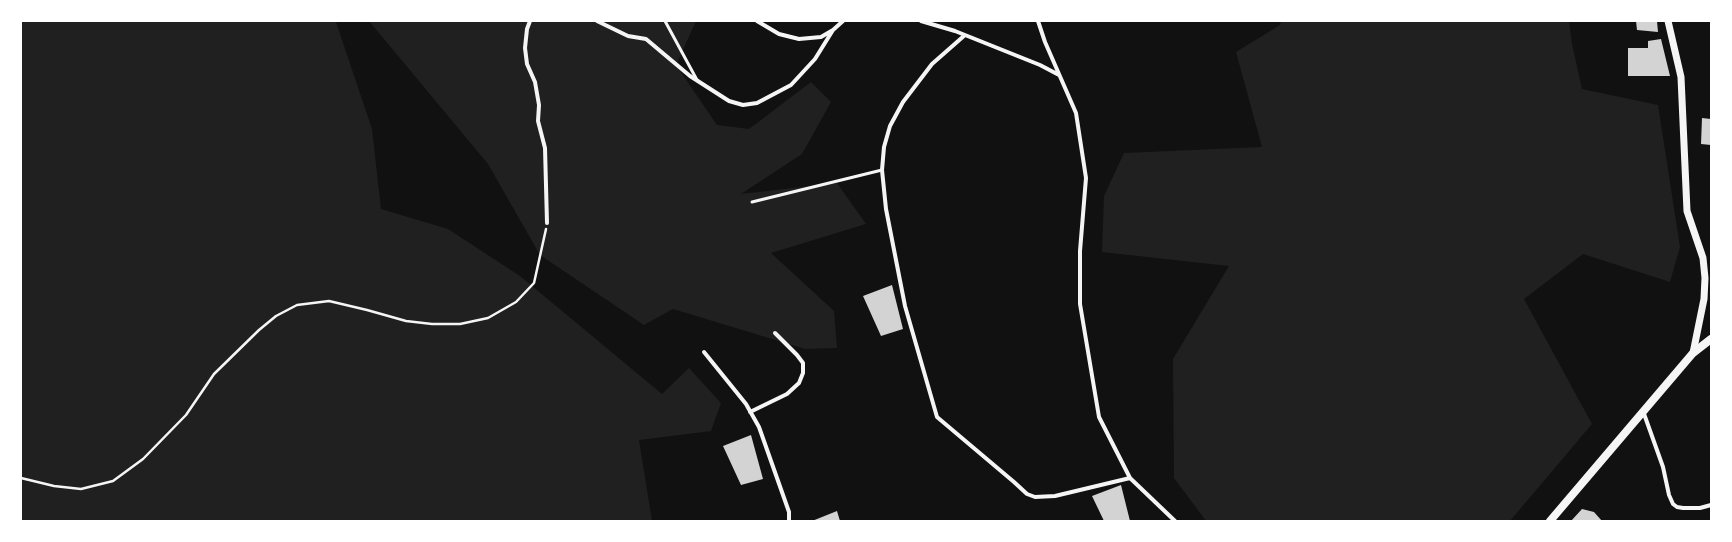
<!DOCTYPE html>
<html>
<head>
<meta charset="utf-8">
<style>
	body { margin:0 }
	#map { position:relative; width:1732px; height:542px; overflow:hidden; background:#111; font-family:"Work Sans",sans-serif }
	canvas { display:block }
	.frame { position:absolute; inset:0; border:22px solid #fff; pointer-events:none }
</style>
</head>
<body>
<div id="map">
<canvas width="1732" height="542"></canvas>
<div class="frame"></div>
</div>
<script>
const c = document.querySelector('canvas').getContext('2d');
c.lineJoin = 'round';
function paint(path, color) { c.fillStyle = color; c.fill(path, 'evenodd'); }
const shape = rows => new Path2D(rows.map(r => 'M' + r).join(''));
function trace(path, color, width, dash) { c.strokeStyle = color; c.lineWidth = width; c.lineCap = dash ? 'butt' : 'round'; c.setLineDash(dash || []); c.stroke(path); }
paint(shape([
	[21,21,338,21,336,22,372,129,381,209,448,229,520,276,662,394,689,368,721,403,711,431,639,440,652,521,21,521],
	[369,21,696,21,676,65,717,125,749,129,811,82,831,102,802,154,741,194,837,183,866,224,771,253,834,311,837,348,805,349,673,309,644,325,540,255,488,164],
	[1281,21,1569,21,1572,44,1582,89,1658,105,1680,247,1670,282,1583,254,1524,299,1592,424,1510,521,1206,521,1174,478,1173,359,1229,266,1102,252,1104,196,1124,153,1262,147,1236,52,1280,25]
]), '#202020');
paint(shape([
	[1636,21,1657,21,1658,32,1637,30],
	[1661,39,1670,76,1628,76,1628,48,1648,48,1648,41],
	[1702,118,1711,119,1711,145,1701,144],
	[892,285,903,329,881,336,863,296],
	[751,435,763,479,741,485,723,446],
	[1121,485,1130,521,1104,521,1092,496],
	[1582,509,1594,512,1602,521,1571,521],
	[837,511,840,521,812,521]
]), '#d3d3d3');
trace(shape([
	[21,478,54,486,81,489,113,481,143,459,186,415,214,374,259,330,276,316,297,305,329,301,367,310,406,321,432,324,460,324,488,318,516,302,534,283,546,229]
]), '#f5f5f5', 2.5);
trace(shape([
	[665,21,697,80],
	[752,202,882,170]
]), '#f5f5f5', 3);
trace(shape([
	[530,21,527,29,525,48,527,64,535,82,539,105,538,121,545,148,547,223],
	[597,21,628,36,646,39,690,76,729,101,743,105,757,103,791,85,815,59,833,30],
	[757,21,779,34,799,39,821,37,833,30,843,21],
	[921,21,955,31,1040,65,1059,75],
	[1038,21,1045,42,1076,113,1086,178,1080,251,1080,304,1099,417,1130,478,1175,521],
	[965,35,932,64,903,102,890,126,884,147,882,170,886,209,905,306,937,417,1014,482,1027,494,1035,497,1055,496,1130,478],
	[704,352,746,404,759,427,789,512,789,521],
	[1643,411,1663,467,1669,495,1673,504,1677,507,1683,508,1700,508,1711,505],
	[750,412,787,394,799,383,803,373,803,363,797,355,775,333]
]), '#f5f5f5', 4);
trace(shape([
	[1668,21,1681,77,1687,211,1703,258,1705,278,1704,299,1693,353]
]), '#f5f5f5', 7);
trace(shape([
	[1550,521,1693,353,1711,339]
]), '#f5f5f5', 8);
</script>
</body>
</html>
